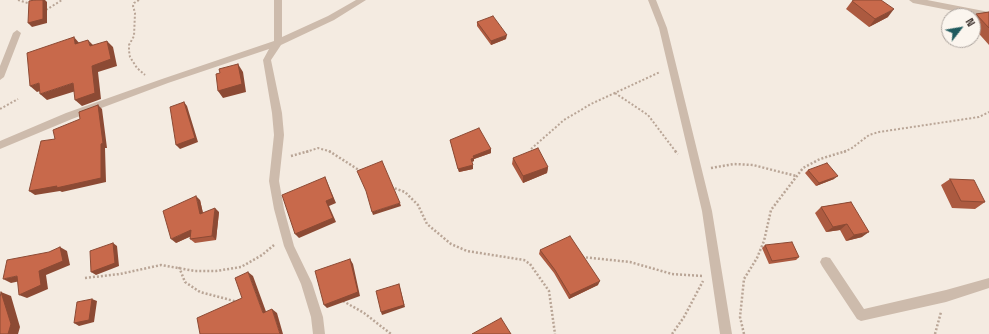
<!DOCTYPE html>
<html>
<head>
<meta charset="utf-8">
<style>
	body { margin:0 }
	#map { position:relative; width:989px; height:334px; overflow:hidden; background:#f4ebe1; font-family:"Space Grotesk",sans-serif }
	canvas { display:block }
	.north { position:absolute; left:941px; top:8px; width:40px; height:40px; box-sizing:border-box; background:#fbf5ee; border:1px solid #aea6a0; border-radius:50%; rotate:59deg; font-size:11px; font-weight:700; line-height:16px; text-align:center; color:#3b302b }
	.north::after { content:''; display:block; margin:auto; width:14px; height:18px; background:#1f5a5e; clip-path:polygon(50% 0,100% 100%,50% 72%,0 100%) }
</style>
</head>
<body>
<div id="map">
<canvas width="989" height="334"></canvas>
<div class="north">N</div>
</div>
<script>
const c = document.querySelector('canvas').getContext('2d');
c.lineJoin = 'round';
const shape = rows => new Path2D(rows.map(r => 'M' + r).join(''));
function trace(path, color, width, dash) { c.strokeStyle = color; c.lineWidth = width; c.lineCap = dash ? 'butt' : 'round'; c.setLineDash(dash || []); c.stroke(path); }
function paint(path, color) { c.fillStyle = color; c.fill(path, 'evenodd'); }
trace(shape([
	[18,0,31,4],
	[139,0,134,3,133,6,135,13,134,36,129,45,129,51,130,57,137,68,145,75],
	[46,10,62,0],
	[615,93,648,115,676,152],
	[0,109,18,99],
	[531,149,564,120,591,104,660,72],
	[306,152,318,148,332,152],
	[844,152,852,148,869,135,879,132,979,117,989,112]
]), '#b9a596', 2, [2, 2]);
trace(shape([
	[329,151,362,172],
	[675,151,678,154],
	[291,156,309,151],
	[711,168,734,164,753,165,796,176],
	[391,187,405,192,418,205,427,224,451,244,467,251,524,260,530,264,549,291,555,334],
	[582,257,630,262,672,274,703,276],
	[179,267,185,282,200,292,238,302],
	[85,278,120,274,161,265,195,271,216,271,241,267,262,255,274,245],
	[343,301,364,313,391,334],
	[672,334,684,317,703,281],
	[744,334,740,317,744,279,757,258,764,241,771,210,803,168,820,159,846,151],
	[935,334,941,312]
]), '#b9a596', 2.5, [2, 2]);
paint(shape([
	[274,0,282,0,282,37,328,16,356,0,366,0,334,20,281,45,271,60,282,113,284,135,279,181,284,209,294,246,312,283,323,317,325,334,313,334,311,317,301,284,284,246,274,209,269,181,274,135,272,113,263,60,269,49,168,83,72,119,0,149,0,141,66,113,162,79,274,41,274,0],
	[648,0,656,0,667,28,712,211,732,334,720,334,702,211,659,28,648,0],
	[909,0,927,0,989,12,989,18,913,3,909,0],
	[17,30,21,33,4,77,0,80,0,66,13,33,17,30],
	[826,257,830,258,864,309,946,290,989,278,989,288,946,302,861,321,857,319,822,266,820,262,822,258,826,257]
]), '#cdbbac');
paint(shape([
	[852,1,888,17,869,27,846,9],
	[989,12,989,45,973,27,973,17,976,14],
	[477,22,506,39,491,45,477,26],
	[450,140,491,149,491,153,474,159,474,161,472,162,473,169,459,172],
	[513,158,548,167,547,173,523,183,512,164],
	[808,170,834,179,816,186,805,173],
	[950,179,985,202,975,209,952,208,941,185],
	[200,200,203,213,219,212,216,240,195,243,190,239,191,236,176,243],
	[851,202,862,237,846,241,840,230,826,232,815,213,821,207],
	[765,245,799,257,796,260,769,264,762,248],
	[540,250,598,285,569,299,554,273,539,254]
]), '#ac5a40');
paint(shape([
	[43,0,45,0,47,2,47,23,32,27,28,23],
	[894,9,888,17,869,27,875,19],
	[507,35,506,39,491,45,491,41],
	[74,37,80,44,75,44],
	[88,40,94,46,90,46],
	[107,41,113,47,117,66,98,72,101,99,82,106,75,100,92,66],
	[238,64,243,72,246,92,223,98,218,91],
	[39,83,46,89,37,92,30,86],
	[73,83,79,90,47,100,40,94],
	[184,102,187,106,198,142,180,149,176,145],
	[98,105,102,109,107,148,105,148,106,182,62,192,60,191,35,195,29,191],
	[491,149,491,153,474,159,474,161,471,162,471,159,473,156],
	[473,165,473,169,459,172,458,169],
	[548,167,547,173,523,183,523,176],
	[838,176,834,179,816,186,819,183],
	[325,177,336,203,329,206,336,222,299,238,295,234,326,201],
	[196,196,200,200,204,218,200,214],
	[400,203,401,206,373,215,372,212],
	[215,208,219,212,216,240,212,236],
	[847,224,840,230,826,232,833,227],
	[191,230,196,234,176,243,171,239],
	[869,232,862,237,846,241,854,235],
	[113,243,117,246,119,266,96,275,91,272],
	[60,247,67,251,70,265,46,275,48,289,27,298,19,295,39,271],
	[350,259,353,264,360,296,327,308,324,305],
	[248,272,253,276,268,317,263,313],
	[17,276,25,280,11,283,3,279],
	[600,281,598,285,569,299,570,295],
	[399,284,405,307,382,315,381,312],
	[1,292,11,296,20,327,18,334,8,334],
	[92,299,97,301,94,322,79,326,74,323],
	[272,309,277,313,283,334,280,334]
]), '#8c4a34');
const building = shape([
	[35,0,43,0,43,19,28,23,29,1,35,0],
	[854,0,881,0,894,9,875,19,852,1,854,0],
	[989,12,989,28,976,14,989,12],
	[493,16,507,35,491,41,477,22,493,16],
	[74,37,75,44,88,40,90,46,107,41,111,59,92,66,95,93,75,100,73,83,40,94,39,83,30,86,27,53,74,37],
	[238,64,242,84,218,91,216,74,220,73,219,69,238,64],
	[184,102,195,138,176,145,170,107,184,102],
	[98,105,103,143,101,144,101,178,56,188,57,186,29,191,41,141,55,139,53,130,80,119,79,112,98,105],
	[479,128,491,149,473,156,474,158,471,159,473,165,458,169,450,140,479,128],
	[538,148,548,167,523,176,513,158,538,148],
	[382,161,400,203,372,212,366,191,357,171,382,161],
	[827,163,838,176,819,183,808,170,827,163],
	[325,177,333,198,326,201,333,218,295,234,282,195,325,177],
	[950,179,974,180,985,202,961,201,950,179],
	[196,196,200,214,215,208,212,236,190,239,191,230,171,239,163,211,196,196],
	[851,202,869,232,854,235,847,224,833,227,821,207,851,202],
	[570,236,600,281,570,295,555,270,540,250,570,236],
	[792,242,799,257,772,261,765,245,792,242],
	[113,243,115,263,91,272,90,251,113,243],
	[60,247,63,261,39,271,41,285,19,295,17,276,3,279,7,260,49,252,60,247],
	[350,259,358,292,324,305,315,271,350,259],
	[248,272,263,313,272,309,280,334,200,334,197,318,242,298,235,278,248,272],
	[399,284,404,305,381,312,376,291,399,284],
	[1,292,11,324,8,334,0,334,0,298,1,292],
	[92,299,89,320,74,323,77,302,92,299],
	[501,318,511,334,472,334,501,318]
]);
paint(building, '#c8694b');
trace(building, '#8c4a34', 1);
</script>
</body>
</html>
